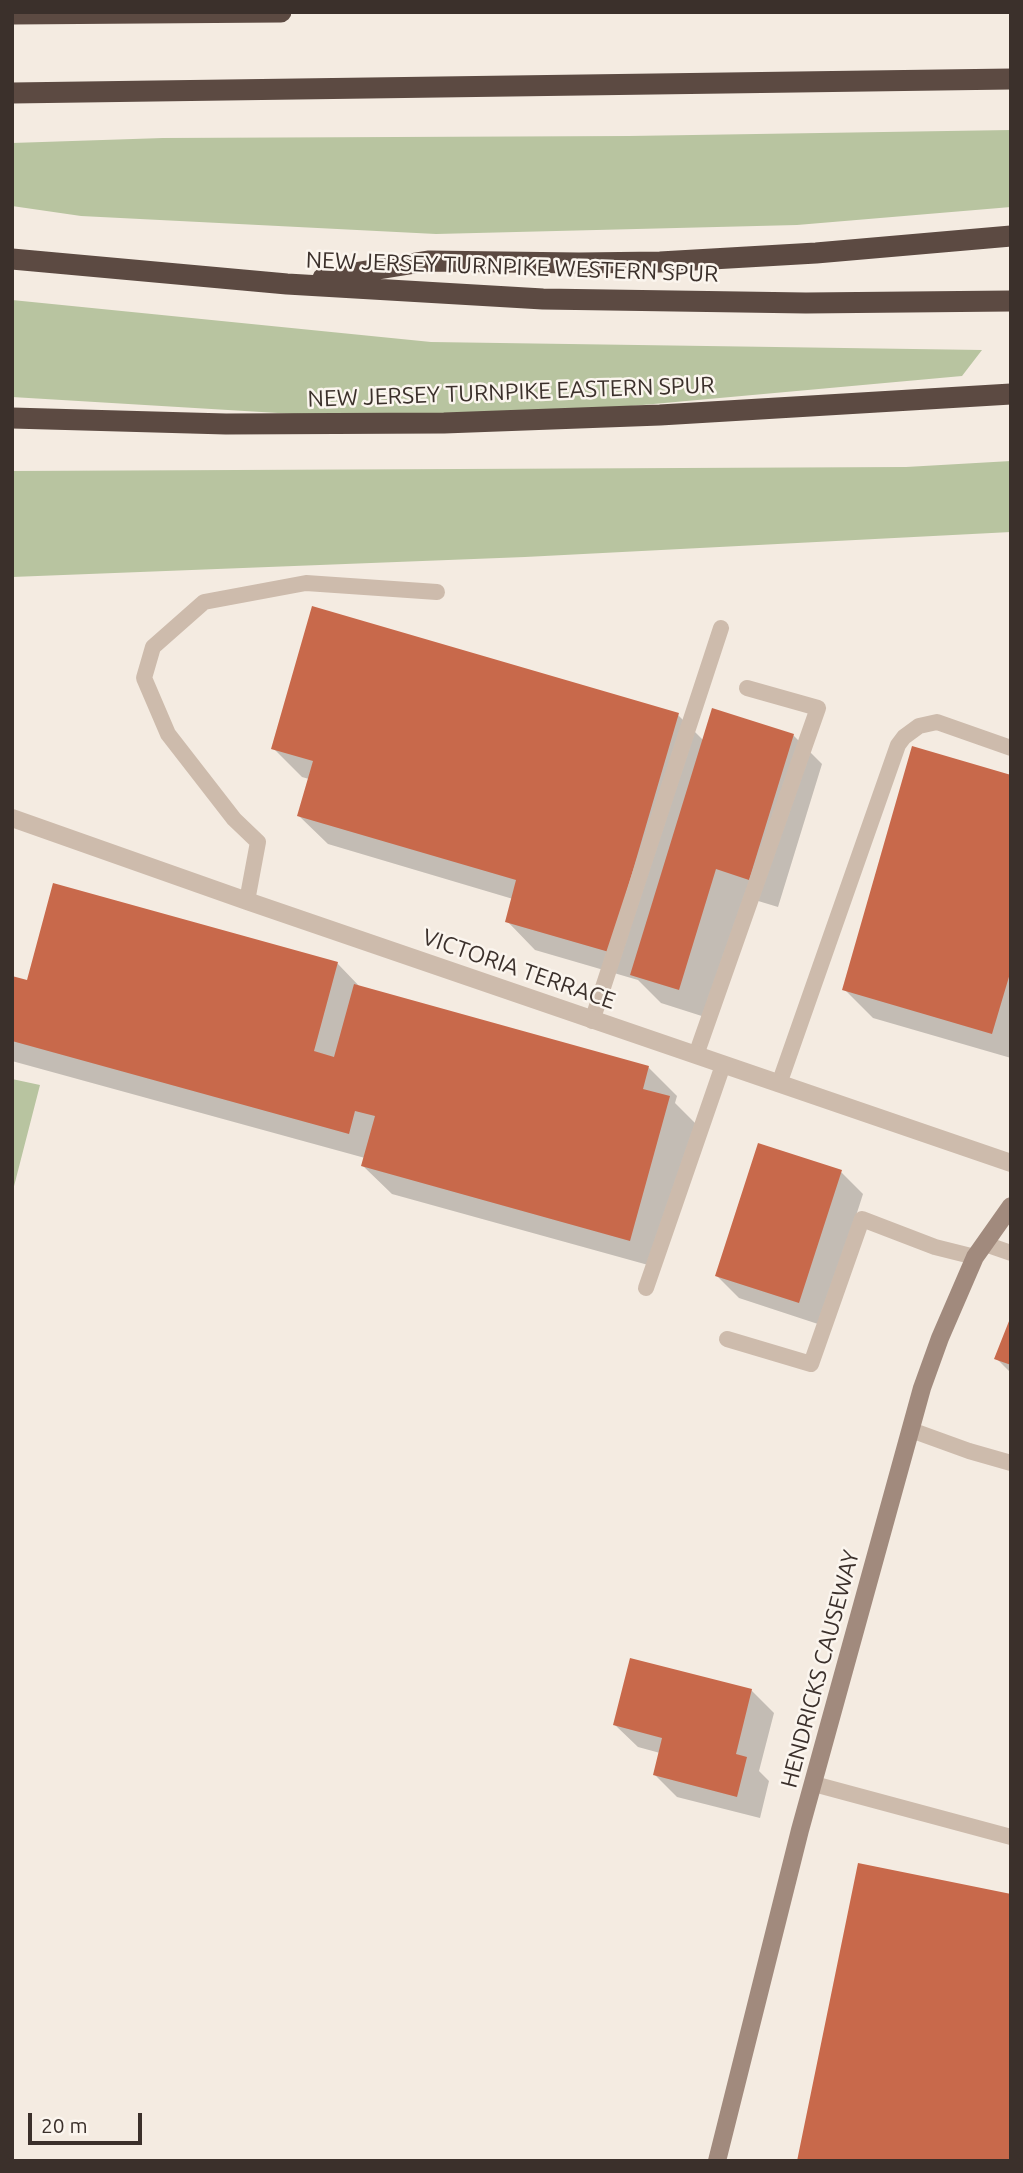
<!DOCTYPE html>
<html>
<head>
<meta charset="utf-8">
<style>
	body { margin:0 }
	#map { position:relative; width:1023px; height:2173px; overflow:hidden; background:#f4ebe1; font-family:Ubuntu,sans-serif }
	canvas { display:block }
	.frame { position:absolute; inset:0; border:14px solid #3b302b; pointer-events:none }
	.scale { position:absolute; left:28px; top:2113px; width:114px; height:32px; box-sizing:border-box; border:4px solid #3b302b; border-top:0; padding-left:9px; font-size:21px; line-height:24px; white-space:nowrap; color:#3b302b; -webkit-text-stroke:5px #fbf5ee; paint-order:stroke }
</style>
</head>
<body>
<div id="map">
<canvas width="1023" height="2173"></canvas>
<div class="frame"></div>
<div class="scale">20 m</div>
</div>
<script>
const c = document.querySelector('canvas').getContext('2d');
c.lineJoin = 'round';
function paint(path, color) { c.fillStyle = color; c.fill(path, 'evenodd'); }
const shape = rows => new Path2D(rows.map(r => 'M' + r).join(''));
function trace(path, color, width, dash) { c.strokeStyle = color; c.lineWidth = width; c.lineCap = dash ? 'butt' : 'round'; c.setLineDash(dash || []); c.stroke(path); }
function drawText(font, color, halo, rows, align = 'center') {
  c.font = font + ' Ubuntu,sans-serif'; c.lineWidth = 5; c.setLineDash([]); c.textBaseline = 'middle'; c.strokeStyle = halo; c.fillStyle = color; for (const [text, x, y, turn = 0] of rows) {
    c.save(); c.translate(x, y); c.rotate((+turn || 0) * Math.PI / 180); c.textAlign = isNaN(turn) ? turn : align; if (halo) c.strokeText(text, 0, 0); c.fillText(text, 0, 0); c.restore();
  }
}
paint(shape([
	[1011,130,1011,207,797,225,436,234,81,216,12,206,12,143,163,138,629,136],
	[12,300,431,342,982,350,962,376,444,423,12,397],
	[1011,461,1011,532,525,557,12,577,12,471,906,467],
	[12,1079,40,1085,12,1194]
]), '#b8c4a0');
paint(shape([
	[678,715,704,741,793,735,822,764,778,907,745,897,708,1018,661,1003,638,980,535,950,507,921,513,899,328,844,299,816,309,779,302,777,273,748],
	[1011,777,1011,1058,873,1018,844,989],
	[337,963,362,989,648,1067,677,1096,675,1103,698,1126,659,1268,392,1194,363,1166,365,1158,12,1061,12,978,28,982],
	[841,1172,863,1194,821,1325,739,1298,717,1276],
	[1011,1320,1011,1373,996,1358],
	[751,1690,774,1713,759,1771,769,1781,760,1818,677,1797,655,1775,660,1753,638,1747,615,1725]
]), '#0003');
paint(shape([
	[312,606,679,713,609,952,505,922,516,880,297,816,313,761,271,749],
	[712,708,794,734,749,880,716,869,679,990,630,975],
	[912,746,1011,775,1011,970,992,1034,842,990],
	[53,883,338,962,314,1051,334,1057,354,984,649,1066,643,1089,670,1096,630,1241,361,1166,375,1116,355,1111,349,1134,12,1041,12,976,27,980],
	[758,1143,842,1170,799,1303,715,1276],
	[1011,1316,1011,1365,994,1359],
	[630,1658,752,1689,736,1754,747,1757,737,1797,653,1775,662,1738,613,1725],
	[858,1863,1011,1894,1011,2161,797,2161]
]), '#c8694b');
trace(shape([
	[247,901,258,842,234,819,168,734,144,678,153,647,204,602,306,583,437,592],
	[592,1021,721,628],
	[696,1055,818,708,747,688],
	[779,1084,898,745,904,737,919,726,937,722,1011,748],
	[985,1244,1011,1253],
	[646,1288,723,1065],
	[727,1339,811,1364,862,1219,935,1247,975,1257],
	[911,1430,969,1451,1011,1463],
	[814,1784,1011,1837]
]), '#cdbbac', 16);
trace(shape([
	[12,818,247,901,1011,1163]
]), '#cdbbac', 18);
trace(shape([
	[717,2161,800,1830,922,1388,940,1338,975,1257,1011,1206]
]), '#a18a7d', 18);
trace(shape([
	[12,14,281,12],
	[12,93,1011,79],
	[12,259,287,284,543,299,806,303,1011,301],
	[323,278,428,261,579,263,660,262,816,253,1011,236],
	[12,418,226,424,444,423,660,415,1011,394]
]), '#5c4a42', 21);
drawText('23px', '#3b302b', '#fbf5ee', [
	["NEW JERSEY TURNPIKE WESTERN SPUR",512,267,2],
	["NEW JERSEY TURNPIKE EASTERN SPUR",511,392,-2],
	["VICTORIA TERRACE",519,969,19],
	["HENDRICKS CAUSEWAY",820,1669,-75]
]);
</script>
</body>
</html>
